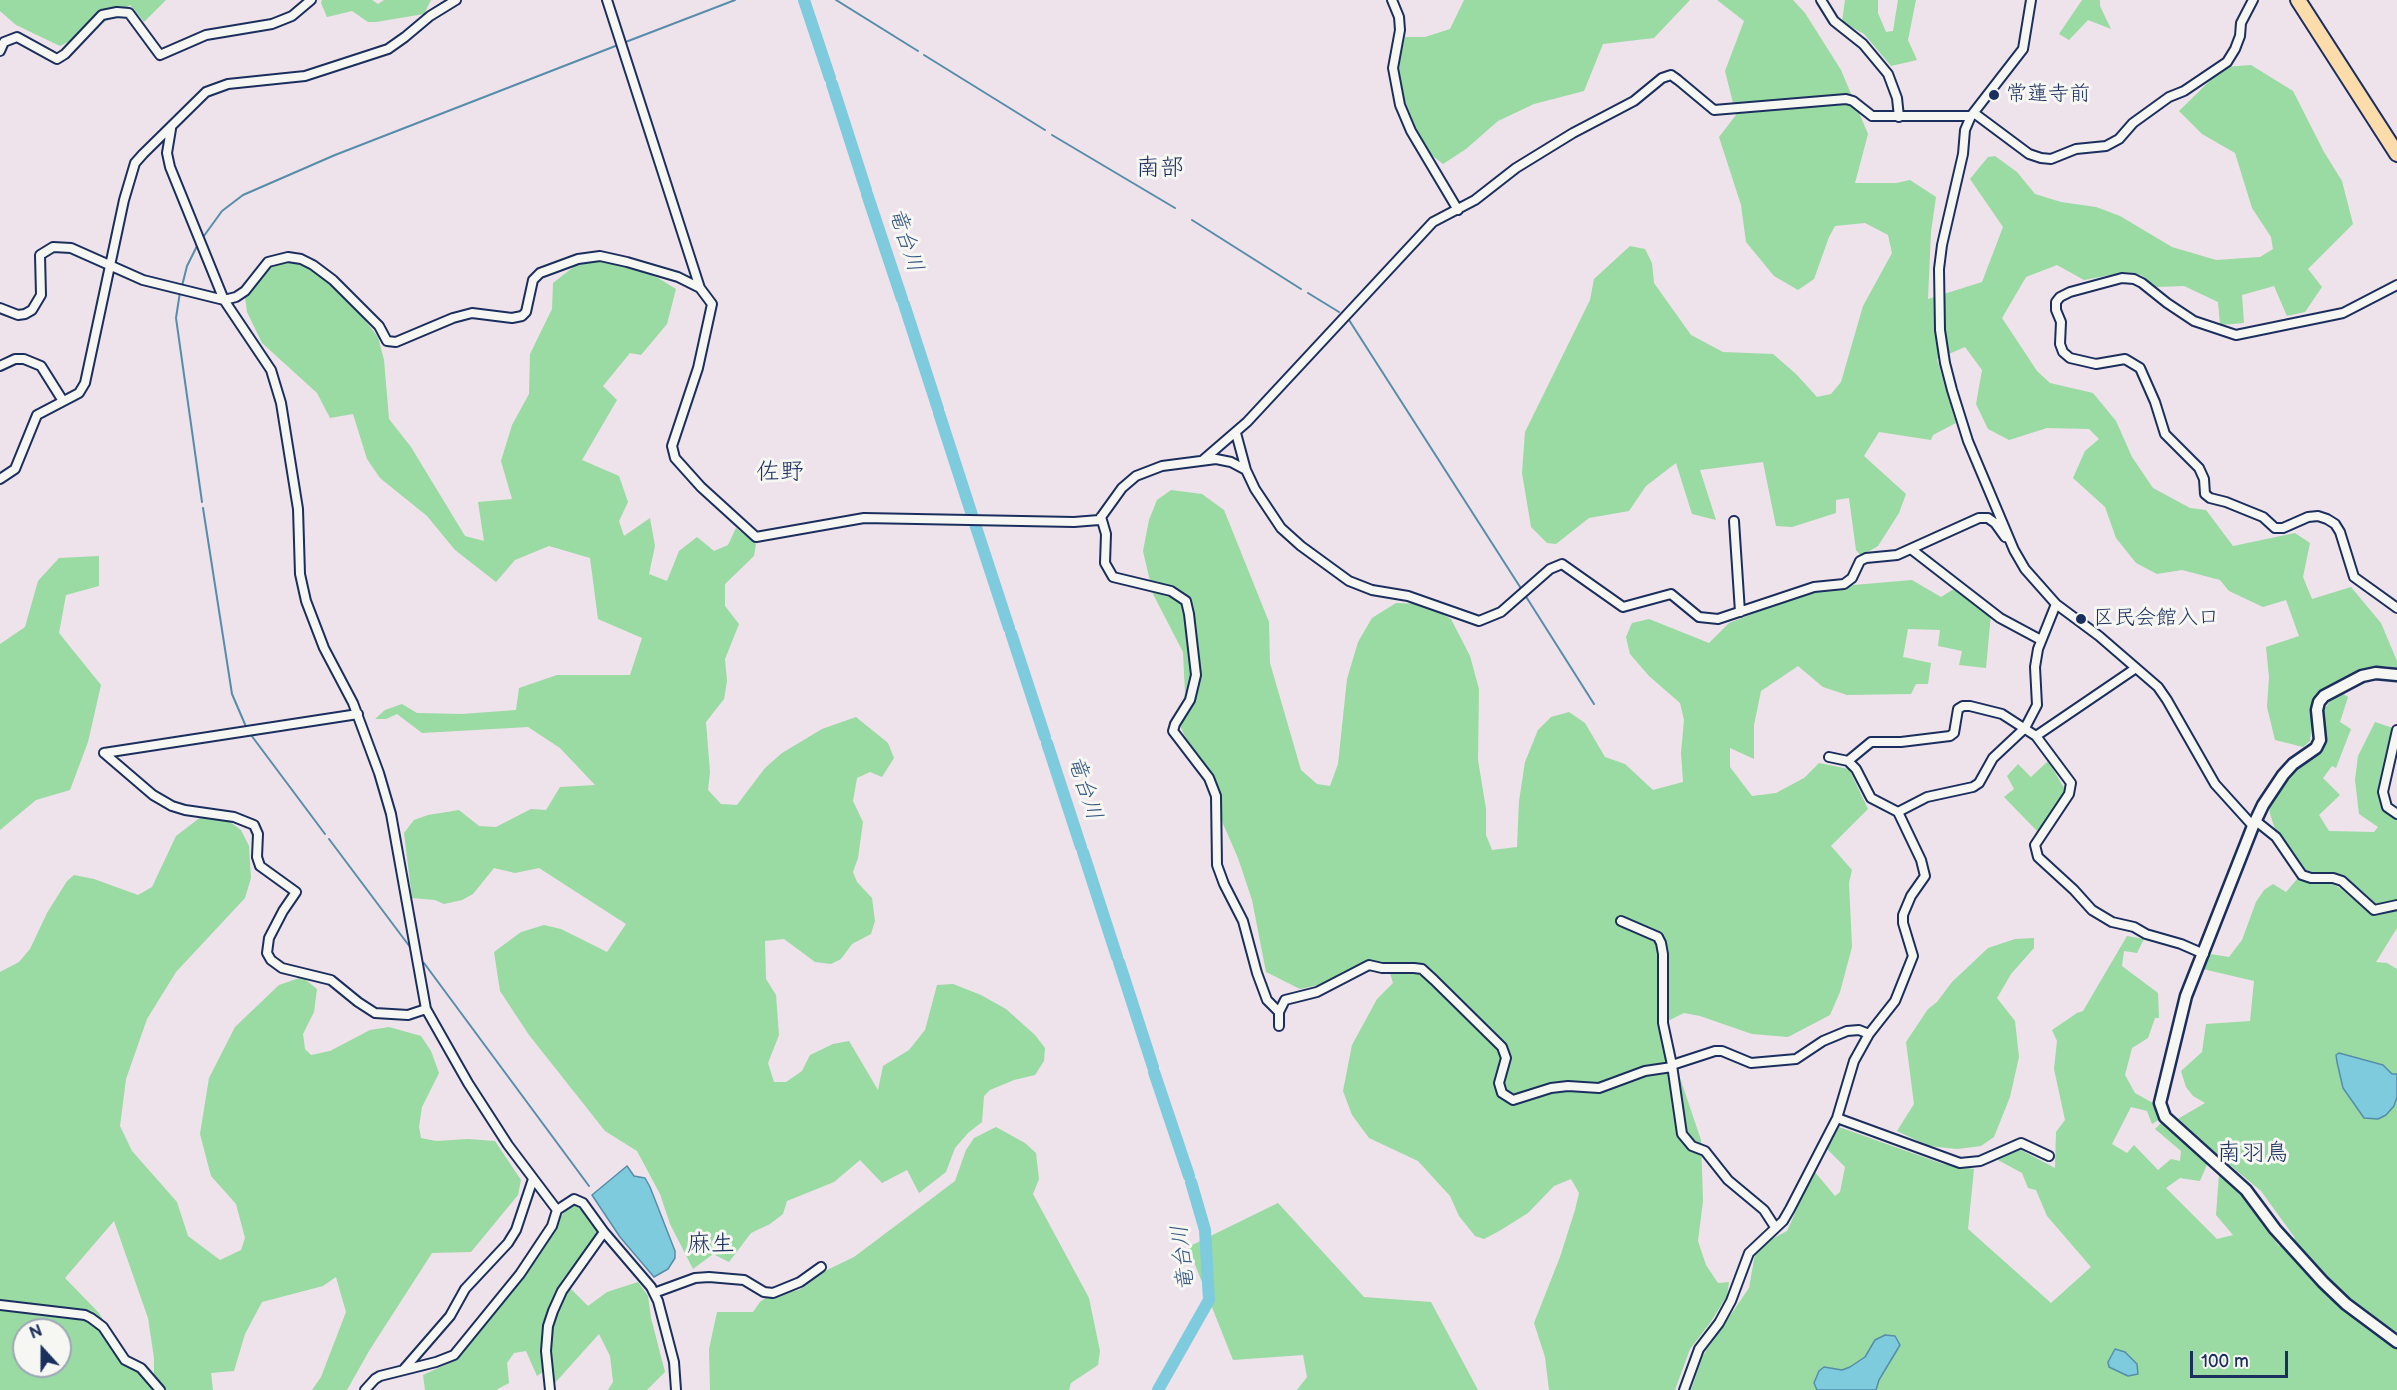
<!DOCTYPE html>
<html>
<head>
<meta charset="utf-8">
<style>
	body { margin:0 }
	#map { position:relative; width:2397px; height:1390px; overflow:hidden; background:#eee2eb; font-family:"Balsamiq Sans",sans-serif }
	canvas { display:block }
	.north { position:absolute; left:12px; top:1318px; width:60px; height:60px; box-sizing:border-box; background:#f6f6f2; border:2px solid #9ea6b7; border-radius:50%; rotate:339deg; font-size:16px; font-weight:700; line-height:24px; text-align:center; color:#1b2f5e }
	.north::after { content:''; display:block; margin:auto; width:21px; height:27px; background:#1b2f5e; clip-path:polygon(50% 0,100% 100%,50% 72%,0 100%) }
	.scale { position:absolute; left:2190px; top:1351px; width:98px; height:27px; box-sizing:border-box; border:3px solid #1b2f5e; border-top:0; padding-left:8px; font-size:18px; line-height:21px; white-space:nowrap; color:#1b2f5e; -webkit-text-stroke:4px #f6f6f2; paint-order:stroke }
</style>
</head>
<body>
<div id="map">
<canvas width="2397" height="1390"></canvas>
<div class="north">N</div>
<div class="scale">100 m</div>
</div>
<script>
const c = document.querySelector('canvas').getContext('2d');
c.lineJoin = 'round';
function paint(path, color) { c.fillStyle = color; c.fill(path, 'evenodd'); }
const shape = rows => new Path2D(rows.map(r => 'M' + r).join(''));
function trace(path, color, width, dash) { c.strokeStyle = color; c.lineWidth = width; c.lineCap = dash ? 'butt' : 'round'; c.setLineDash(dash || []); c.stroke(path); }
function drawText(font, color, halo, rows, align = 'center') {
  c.font = font + ' "Balsamiq Sans","Klee One",sans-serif'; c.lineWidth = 6; c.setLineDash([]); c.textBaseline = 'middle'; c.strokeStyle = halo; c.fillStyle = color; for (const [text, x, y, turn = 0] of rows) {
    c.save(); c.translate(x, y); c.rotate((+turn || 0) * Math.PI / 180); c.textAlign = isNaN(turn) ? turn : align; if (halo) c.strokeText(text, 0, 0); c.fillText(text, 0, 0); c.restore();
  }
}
paint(shape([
	[0,0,166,0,144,22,130,5,92,30,60,46,16,25,0,11],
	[322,0,372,0,378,4,384,0,431,0,424,14,376,22,368,22,352,11,327,17,321,3],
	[1464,0,1690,0,1654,38,1603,44,1584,91,1534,104,1498,121,1466,149,1443,164,1425,150,1400,89,1397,72,1405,37,1425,37,1450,29],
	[1717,0,1793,0,1805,13,1841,70,1868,134,1855,183,1896,183,1910,180,1936,197,1931,232,1928,299,1982,282,2003,227,1970,179,1988,157,1995,156,2017,172,2035,194,2061,202,2096,207,2120,216,2172,247,2216,260,2260,257,2273,249,2271,237,2252,208,2235,153,2202,134,2179,111,2224,67,2251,65,2293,91,2324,152,2342,181,2353,224,2308,269,2322,287,2305,312,2287,316,2274,286,2242,295,2244,323,2220,325,2218,302,2184,286,2156,287,2141,275,2126,272,2084,280,2057,265,2026,277,2002,318,2037,371,2050,383,2093,393,2116,421,2132,457,2153,488,2190,508,2206,510,2233,546,2295,533,2310,543,2303,577,2312,599,2351,587,2381,623,2397,661,2397,668,2385,666,2368,669,2327,687,2315,699,2310,741,2303,747,2275,740,2267,707,2269,677,2266,647,2299,636,2286,600,2263,607,2229,591,2220,580,2182,570,2157,574,2136,563,2116,538,2105,507,2073,478,2085,451,2099,439,2089,429,2047,428,2009,440,1988,429,1976,404,1982,370,1965,347,1937,359,1956,423,1933,435,1931,440,1879,432,1864,456,1906,494,1899,513,1878,546,1861,556,1856,550,1849,498,1836,500,1836,513,1792,527,1776,526,1763,462,1700,470,1716,520,1692,514,1676,463,1646,486,1629,511,1589,518,1556,544,1547,543,1531,527,1522,473,1525,432,1590,300,1594,279,1630,246,1645,249,1652,263,1654,283,1691,335,1723,352,1773,354,1796,374,1817,397,1831,394,1841,382,1863,306,1892,253,1888,235,1865,223,1835,226,1829,237,1814,279,1798,290,1774,276,1746,242,1741,205,1719,137,1736,115,1725,71,1744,21],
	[1845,0,1878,0,1878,13,1886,32,1893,31,1898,0,1916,0,1908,40,1917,60,1891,66,1864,34,1842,22],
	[2082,0,2100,0,2100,6,2111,29,2088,20,2069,40,2059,34],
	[291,257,309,263,343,292,378,337,384,360,389,419,411,447,465,536,484,541,478,502,512,499,501,461,512,425,529,394,530,354,552,309,553,283,585,258,620,263,658,278,676,289,667,324,641,355,630,353,603,386,617,400,582,460,619,476,628,502,619,521,624,536,650,518,655,546,649,574,667,581,679,551,697,537,714,551,728,545,736,528,756,544,754,556,725,584,725,606,739,624,725,659,727,681,724,699,706,722,710,772,708,790,721,804,737,805,765,768,782,753,822,729,856,717,888,743,894,758,882,777,870,772,857,778,853,801,863,822,858,858,853,872,857,882,872,898,875,921,871,934,852,944,841,959,831,964,815,962,784,939,765,941,766,979,776,995,779,1035,768,1063,774,1082,786,1082,802,1071,810,1055,833,1044,849,1041,878,1090,883,1066,909,1050,925,1030,937,985,953,984,981,995,1006,1009,1035,1035,1045,1048,1044,1061,1035,1075,1014,1080,990,1090,984,1096,982,1122,968,1133,955,1148,946,1172,919,1193,907,1170,882,1183,860,1160,834,1182,787,1201,783,1214,770,1224,751,1233,729,1262,713,1254,693,1269,670,1224,660,1194,637,1151,605,1131,529,1035,500,991,494,952,521,932,544,925,561,929,607,952,626,924,539,868,515,873,494,868,473,894,462,900,444,904,435,900,412,898,404,833,414,820,428,815,459,810,479,826,496,827,531,809,546,810,560,787,595,785,560,748,528,727,422,733,397,714,386,719,375,719,385,710,402,704,417,713,462,714,516,710,519,688,557,675,630,675,642,638,598,619,590,558,549,546,515,560,496,582,455,550,427,516,380,478,367,459,353,414,330,418,317,393,262,343,247,312,245,297,267,266],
	[1171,490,1202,494,1224,510,1269,622,1270,663,1301,770,1317,784,1330,786,1338,764,1347,679,1358,642,1372,618,1396,603,1424,604,1451,619,1470,656,1479,689,1478,760,1486,809,1486,835,1492,850,1517,847,1519,801,1525,762,1538,730,1551,717,1569,712,1585,723,1605,757,1625,764,1653,790,1683,782,1681,753,1684,720,1680,703,1649,676,1630,654,1626,637,1632,623,1649,619,1709,643,1729,623,1818,588,1912,580,1941,597,1957,587,1991,614,1986,668,1959,665,1962,651,1938,646,1940,630,1908,629,1903,657,1931,663,1928,684,1916,684,1911,694,1847,695,1823,687,1798,666,1761,691,1754,725,1754,759,1730,748,1730,767,1752,796,1776,793,1804,778,1819,763,1849,769,1868,809,1831,846,1852,870,1849,883,1852,947,1840,992,1830,1015,1788,1037,1752,1034,1700,1016,1684,1013,1668,1021,1664,1043,1676,1066,1701,1140,1703,1201,1698,1241,1706,1265,1718,1283,1729,1282,1727,1296,1710,1323,1690,1349,1675,1390,1549,1390,1545,1357,1534,1323,1560,1257,1575,1210,1579,1193,1571,1179,1554,1186,1528,1213,1501,1230,1484,1239,1475,1236,1459,1216,1450,1196,1418,1161,1369,1138,1352,1115,1343,1091,1352,1045,1377,999,1393,983,1389,970,1375,961,1328,983,1300,989,1266,972,1252,900,1238,858,1179,723,1185,693,1183,652,1153,594,1143,551,1149,520,1157,500],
	[99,556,99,586,66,595,59,633,101,685,88,742,70,790,36,800,0,830,0,644,25,627,38,581,59,558],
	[2342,693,2348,697,2340,722,2351,729,2336,768,2332,766,2323,778,2340,795,2319,815,2329,831,2374,832,2378,827,2359,814,2355,780,2358,756,2375,722,2393,728,2378,792,2385,812,2397,819,2397,902,2381,907,2374,904,2348,880,2337,876,2321,875,2303,869,2277,835,2270,814,2269,806,2293,769,2321,747,2326,737,2323,712,2331,699],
	[2048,761,2066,791,2038,832,2004,797,2014,789,2007,776,2018,764,2031,777],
	[206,813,226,819,241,830,249,846,251,878,245,898,176,972,147,1019,126,1079,120,1126,132,1151,177,1202,188,1236,220,1260,241,1250,245,1238,236,1204,211,1176,200,1134,209,1078,235,1027,279,985,302,977,317,989,314,1012,303,1034,305,1049,311,1055,330,1051,370,1030,389,1027,421,1036,431,1051,439,1073,422,1107,419,1127,421,1138,436,1141,468,1139,495,1141,521,1180,518,1195,471,1252,432,1253,369,1351,347,1390,312,1390,321,1377,346,1312,336,1277,323,1286,262,1302,245,1334,234,1371,211,1373,213,1390,0,1390,0,972,19,962,30,949,47,913,67,881,74,875,94,879,138,895,152,887,176,836],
	[114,1221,148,1318,154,1358,154,1383,131,1365,99,1313,65,1278],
	[24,1330,60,1330,60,1366,24,1366],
	[2298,878,2326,881,2340,888,2362,907,2376,911,2397,906,2397,928,2376,962,2387,963,2397,969,2397,1390,1691,1390,1703,1355,1749,1288,1755,1254,1761,1245,1787,1231,1814,1171,1835,1196,1840,1192,1845,1167,1827,1149,1839,1127,1943,1164,1974,1169,1968,1229,2051,1303,2091,1267,2047,1216,2036,1190,2028,1188,2022,1173,1998,1160,2002,1153,2019,1149,2055,1168,2056,1132,2065,1120,2054,1069,2057,1041,2052,1030,2077,1013,2083,1011,2127,936,2144,939,2137,953,2124,951,2122,966,2158,993,2159,1018,2155,1018,2148,1038,2132,1048,2125,1075,2135,1093,2153,1103,2160,1119,2152,1124,2147,1111,2131,1107,2112,1144,2127,1153,2134,1145,2158,1170,2171,1159,2180,1161,2181,1151,2155,1129,2163,1121,2208,1162,2200,1181,2180,1178,2166,1188,2217,1239,2233,1235,2216,1215,2219,1174,2241,1195,2279,1246,2295,1238,2261,1191,2176,1120,2205,1103,2193,1096,2186,1087,2181,1071,2202,1052,2206,1024,2250,1021,2254,981,2203,969,2210,954,2229,957,2242,940,2256,902,2264,890,2273,884,2286,892],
	[2034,938,2034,948,2011,974,1997,998,2015,1021,2019,1057,2010,1097,1994,1137,1981,1146,1957,1149,1929,1146,1897,1131,1914,1104,1906,1042,1928,1009,1937,1002,1952,982,1988,948,2015,939],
	[996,1127,1025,1143,1036,1153,1039,1179,1033,1194,1089,1298,1100,1351,1098,1365,1071,1383,1069,1390,710,1390,709,1349,717,1312,753,1312,760,1302,767,1297,799,1290,827,1270,854,1257,955,1181,966,1150,974,1138],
	[1278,1203,1364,1297,1431,1302,1478,1390,1297,1390,1307,1377,1303,1355,1233,1360,1188,1247],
	[573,1204,587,1214,598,1233,562,1280,588,1306,607,1292,638,1282,648,1296,651,1318,665,1372,647,1390,608,1390,613,1382,610,1356,599,1334,554,1384,549,1368,537,1376,526,1351,514,1353,507,1363,509,1383,496,1390,425,1390,423,1375,458,1359,524,1277,559,1218]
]), '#9adaa3');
const water = shape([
	[2339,1053,2383,1065,2392,1074,2397,1074,2397,1097,2394,1106,2386,1115,2378,1119,2364,1118,2343,1088,2337,1062,2336,1055,2339,1053],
	[627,1166,634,1176,645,1178,650,1187,675,1251,675,1258,668,1269,654,1277,620,1237,592,1195,627,1166],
	[1885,1335,1895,1336,1900,1345,1879,1380,1876,1390,1817,1390,1814,1383,1819,1371,1824,1367,1842,1370,1850,1367,1865,1357,1875,1340,1885,1335],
	[2115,1349,2125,1352,2137,1364,2138,1374,2128,1376,2109,1367,2108,1362,2115,1349]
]);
paint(water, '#7ecbdd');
trace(water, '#568daa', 1.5);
trace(shape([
	[836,0,918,51],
	[623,43,735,0],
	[924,55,1045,130],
	[1052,135,1175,208],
	[1192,220,1301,289],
	[201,240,222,211,243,195,335,155,618,45],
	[182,286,187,266,198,244],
	[180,292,176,318,202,502],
	[1308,293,1339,312],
	[1349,320,1522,590],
	[203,508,232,694,247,729],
	[1525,595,1594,704],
	[251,735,325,834],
	[329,839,410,947],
	[424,963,589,1186]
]), '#568daa', 2);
trace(shape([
	[804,0,830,78],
	[832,84,866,190],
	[867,194,902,299],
	[904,304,938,409],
	[939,413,972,515],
	[975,524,1009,628],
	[1011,633,1045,737],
	[1047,743,1081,847],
	[1083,852,1117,957],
	[1119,962,1153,1067],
	[1154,1072,1189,1176],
	[1158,1390,1209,1300,1205,1230,1191,1182]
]), '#7ecbdd', 12);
const street = shape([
	[607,0,700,288,712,304,698,368,672,446,675,458,701,487,756,537,864,518,1074,522,1099,520,1122,488,1136,476,1162,466,1216,459,1231,462,1246,470],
	[1392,0,1399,17,1400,30,1393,68,1400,105,1411,131,1458,210],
	[1821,0,1834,21,1863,44,1888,74,1897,98,1899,117],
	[2031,0,2023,49,1971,116,1965,130,1963,154,1942,245,1939,269,1940,330,1945,363,1952,390,1968,441,2014,550,2025,569,2056,604,2099,636,2158,687,2167,700,2215,784,2253,826],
	[0,51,4,42,17,37,57,59,65,54,102,15,117,12,129,13,160,55,206,35,272,24,292,16,311,0],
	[1974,113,2029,154,2041,158,2051,159,2076,149,2106,146,2119,139,2133,123,2169,97,2184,91,2227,62,2235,49,2240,36,2241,23,2253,0],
	[171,129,167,153,170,167,224,300,271,370,281,403,298,509,300,574,306,601,324,648,353,703,379,773,391,814,426,1009,468,1083,508,1145,557,1210],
	[2397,285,2343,313,2236,335,2194,321,2167,303,2142,283,2134,279,2122,278,2070,292,2060,297,2056,302,2056,310,2061,322,2060,344,2063,352,2070,358,2096,364,2125,359,2140,368,2155,402,2165,434,2199,468,2204,479,2205,494,2210,498,2226,502,2263,517,2275,528,2283,528,2308,517,2318,516,2327,519,2335,524,2340,532,2354,577,2397,608],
	[0,308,18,315,25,314,32,310,41,295,40,255,53,247,71,248,143,280,224,300,236,297,245,291,268,262,288,257,301,259,313,265,333,280,379,326,387,341,396,342,453,318,472,313,512,318,522,316,526,312,533,280,540,273,578,259,600,256,627,262,678,277,700,288],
	[0,366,15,359,24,359,41,366,63,401],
	[1236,433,1246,470,1255,489,1281,528,1301,546,1349,581,1372,590,1408,596,1479,621,1501,612,1550,569,1562,564,1623,607,1671,594,1699,617,1718,619,1814,587,1844,584,1852,578,1860,561,1866,558,1897,555,1979,518,1988,518,1995,523,2005,537],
	[1203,460,1247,422,1433,222,1475,200,1516,168,1573,133,1634,101,1662,78,1671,75,1678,80,1714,110,1846,99,1853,101,1872,116,1971,116],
	[0,479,15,469,37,415,79,393,85,383,124,200,135,163,143,154,206,92,228,84,305,76,388,49,405,37,430,16,456,0],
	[1101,517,1106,534,1105,563,1113,577,1171,591,1186,601,1189,614,1196,675,1190,700,1175,724,1173,731,1209,778,1216,796,1217,865,1224,884,1243,921,1257,973,1267,1000,1279,1012],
	[1734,521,1740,612],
	[1911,549,2000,618,2041,640],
	[2397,730,2383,792,2387,807,2397,814],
	[2036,736,2136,668],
	[104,753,153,795,172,806,185,810,234,817,254,825,258,834,257,857,260,866,296,892,283,911,269,938,267,953,271,960,282,968,331,980,358,1002,375,1013,408,1015,426,1009],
	[104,753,358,714],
	[1829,757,1848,761,1871,742,1901,742,1950,736,1954,733,1958,709,1963,706,1970,706,2002,714,2036,736,2071,783,2069,794,2035,845,2038,857,2074,890,2092,910,2112,922,2134,927,2146,934,2181,944,2204,954],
	[1898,812,1927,797,1973,787,1979,783,1993,758,2025,728,2037,705,2035,667,2038,649,2056,604],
	[2256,821,2276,837,2302,875,2311,878,2333,878,2342,881,2374,910,2397,905],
	[1621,921,1658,937,1661,943,1663,954,1663,1023,1672,1065,1682,1134,1692,1146,1705,1151,1728,1180,1764,1210,1775,1227],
	[1279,1026,1279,1012,1285,1000,1317,992,1369,965,1382,968,1414,968,1422,969,1434,980,1502,1047,1506,1058,1499,1083,1502,1093,1513,1100,1551,1088,1568,1086,1599,1088,1645,1071,1672,1067],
	[1672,1065,1715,1051,1722,1051,1751,1063,1796,1059,1823,1041,1847,1031,1859,1030,1869,1034],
	[1837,1118,1960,1163,1980,1161,2021,1143,2049,1156],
	[654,1293,695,1278,709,1277,744,1280,764,1292,773,1293,800,1282,821,1267],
	[0,1305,85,1315,91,1318,103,1327,125,1360,141,1368,160,1390],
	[404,1369,450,1316,465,1289,508,1243,516,1230,533,1179],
	[365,1390,375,1379,380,1376,436,1362,454,1355,520,1274,552,1226,557,1210,574,1199,583,1203,604,1232,651,1287,658,1301,674,1362,676,1390],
	[550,1390,546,1351,548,1326,553,1311,562,1291,604,1232],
	[1684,1390,1699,1349,1719,1323,1731,1301,1749,1253,1783,1221,1790,1209,1837,1118,1854,1061,1869,1034,1895,1001,1913,956,1903,923,1903,915,1911,896,1925,876,1921,860,1898,812,1871,798,1856,769,1848,761]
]);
const secondary = shape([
	[2397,675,2376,673,2362,676,2324,696,2319,702,2317,710,2320,740,2316,748,2293,764,2283,775,2263,805,2253,826,2186,996,2160,1103,2165,1117,2246,1190,2275,1229,2323,1282,2346,1304,2397,1342]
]);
const highway = shape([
	[2298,0,2397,154]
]);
trace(street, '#1b2f5e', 12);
trace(secondary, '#1b2f5e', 15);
trace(highway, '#1b2f5e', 18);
trace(street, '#f6f6f2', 8);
trace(secondary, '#f6f6f2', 10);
trace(highway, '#fddcac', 14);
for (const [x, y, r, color] of [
	[1994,95,6,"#1b2f5e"],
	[2081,619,6,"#1b2f5e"]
]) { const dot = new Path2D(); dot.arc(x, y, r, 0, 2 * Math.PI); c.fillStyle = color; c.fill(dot); trace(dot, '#f6f6f2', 2); }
drawText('21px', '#1b2f5e', '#f6f6f2', [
	["常蓮寺前",2006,95],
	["区民会館入口",2093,619]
], 'left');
drawText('italic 22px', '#34567e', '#f6f6f2', [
	["竜台川",905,240,72],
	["竜台川",1084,788,72],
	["竜台川",1184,1258,-96]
]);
drawText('24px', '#1b2f5e', '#f6f6f2', [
	["南部",1160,169],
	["佐野",780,473],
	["南羽鳥",2253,1154],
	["麻生",711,1245]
]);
</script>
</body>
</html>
